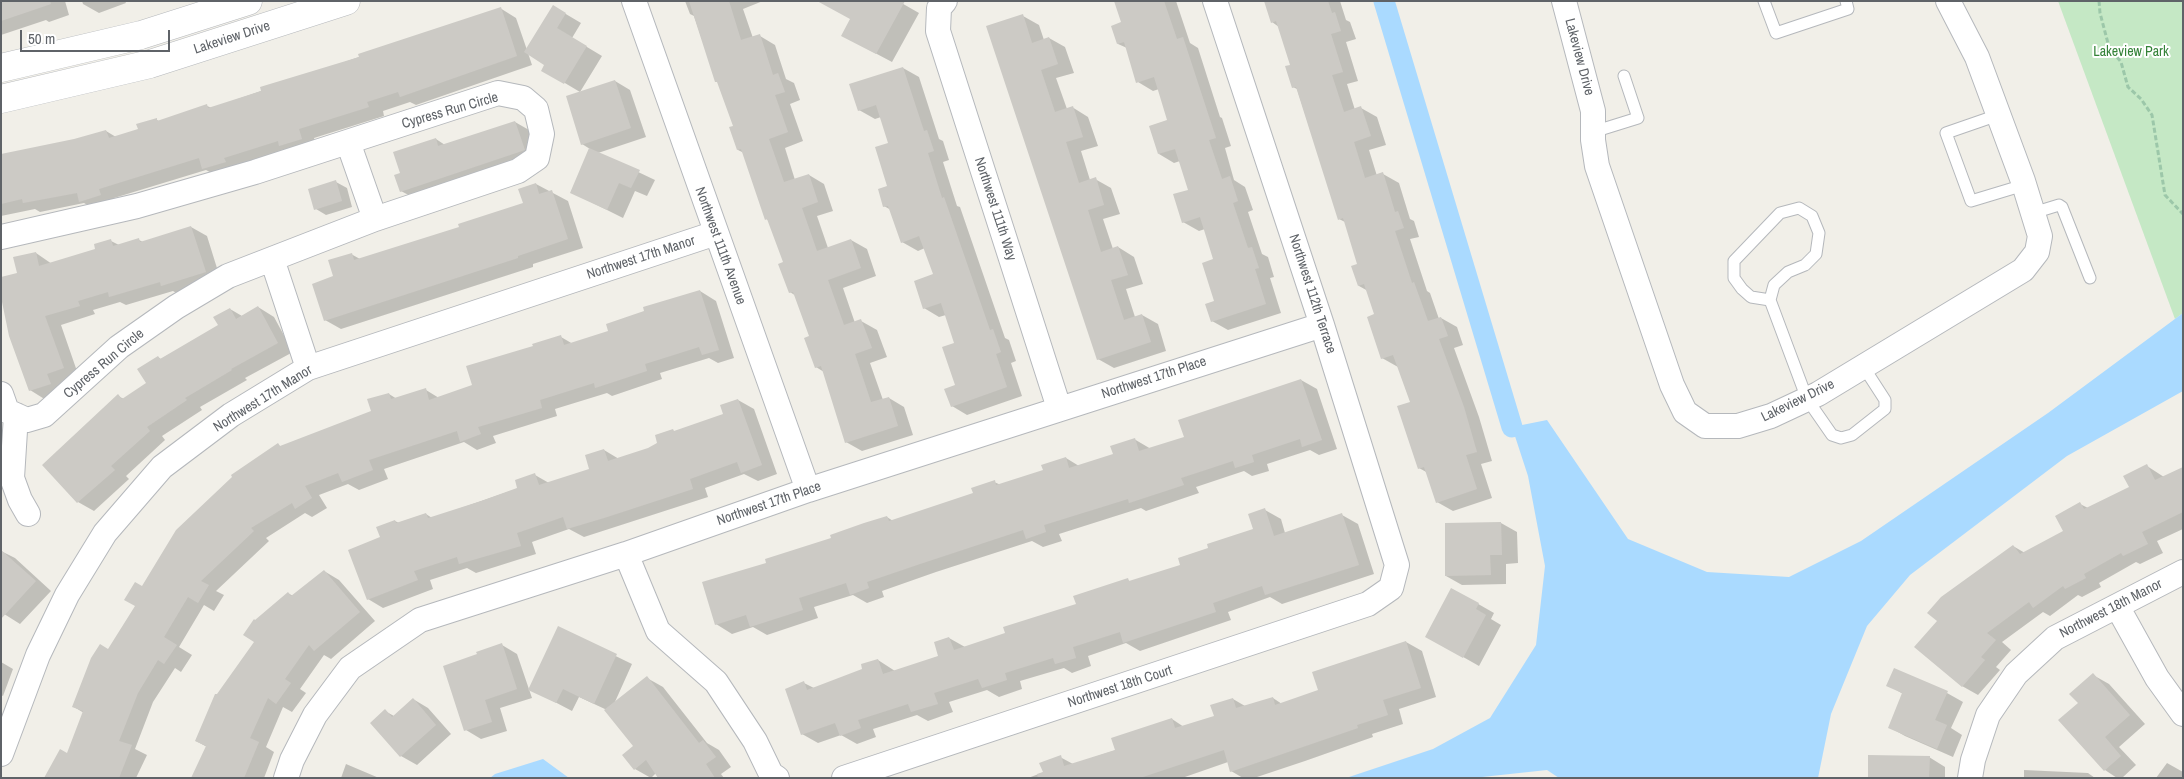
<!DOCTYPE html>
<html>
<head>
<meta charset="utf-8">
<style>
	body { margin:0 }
	#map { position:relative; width:2184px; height:779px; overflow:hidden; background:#f1efe8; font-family:"Archivo Narrow",sans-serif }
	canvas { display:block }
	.frame { position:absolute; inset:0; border:2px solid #5f6368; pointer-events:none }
	.scale { position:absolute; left:20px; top:30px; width:150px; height:22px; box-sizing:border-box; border:2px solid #5f6368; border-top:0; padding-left:6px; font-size:15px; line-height:18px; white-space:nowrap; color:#5f6368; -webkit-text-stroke:4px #fff; paint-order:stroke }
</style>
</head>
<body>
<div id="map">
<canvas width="2184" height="779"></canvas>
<div class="frame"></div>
<div class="scale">50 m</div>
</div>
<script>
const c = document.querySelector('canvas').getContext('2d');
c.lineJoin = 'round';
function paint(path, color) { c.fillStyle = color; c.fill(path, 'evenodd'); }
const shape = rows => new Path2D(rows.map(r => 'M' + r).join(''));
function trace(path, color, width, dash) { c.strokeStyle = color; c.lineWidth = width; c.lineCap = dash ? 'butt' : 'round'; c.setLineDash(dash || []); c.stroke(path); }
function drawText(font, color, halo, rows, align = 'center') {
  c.font = font + ' "Archivo Narrow",sans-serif'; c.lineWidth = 4; c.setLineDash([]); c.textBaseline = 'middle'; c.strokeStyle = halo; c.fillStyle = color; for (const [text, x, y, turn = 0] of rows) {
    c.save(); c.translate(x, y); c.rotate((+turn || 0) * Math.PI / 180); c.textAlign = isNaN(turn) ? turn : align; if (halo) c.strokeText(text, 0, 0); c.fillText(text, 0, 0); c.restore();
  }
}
paint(shape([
	[2058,1,2183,1,2183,313,2175,319]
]), '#c5e8c5');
paint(shape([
	[2183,313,2183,391,2067,456,1910,575,1867,626,1831,714,1818,778,1559,778,1547,770,1473,778,1346,778,1433,749,1490,718,1536,645,1545,566,1528,476,1512,427,1547,420,1628,539,1707,572,1789,577,1861,541,2048,413],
	[543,759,569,778,490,778,495,774]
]), '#aadaff');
paint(shape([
	[1,1,65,1,69,15,49,22,46,20,1,35],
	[82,1,125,1,126,3,99,13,83,4],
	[685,1,763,1,743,9,753,38,760,36,775,45,786,79,794,83,800,100,790,104,803,141,785,148,795,180,809,175,824,184,833,211,817,216,828,248,851,240,867,249,876,276,843,288,855,323,861,321,877,330,887,357,870,363,883,400,889,398,904,407,913,435,862,451,846,442,824,372,816,367,811,337,796,296,790,292,784,263,770,221,766,219,744,153,738,150,735,126,719,83,716,81,694,16,690,14],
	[898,1,919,13,892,62,858,44],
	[1116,1,1176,1,1190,43,1198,48,1220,117,1222,118,1231,146,1225,148,1234,180,1245,187,1253,210,1248,212,1262,254,1268,257,1274,277,1270,278,1281,313,1228,330,1212,321,1216,302,1215,260,1205,229,1199,231,1183,222,1190,190,1180,161,1174,163,1159,154,1169,120,1159,89,1153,91,1138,82,1127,48,1118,44,1123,23],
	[1265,1,1340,1,1346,20,1350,22,1356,39,1346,42,1358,81,1347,84,1355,110,1361,108,1377,117,1386,145,1369,150,1377,176,1383,174,1399,183,1410,219,1414,221,1419,237,1410,239,1427,291,1430,293,1439,319,1441,318,1457,327,1463,345,1454,348,1479,417,1492,461,1481,464,1492,498,1453,511,1437,502,1428,473,1419,468,1411,403,1398,367,1382,358,1376,315,1368,291,1359,286,1359,265,1345,222,1339,219,1297,89,1293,87,1292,65,1279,27,1272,22],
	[554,7,581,23,572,38,602,56,580,92,543,70,546,64,528,53,532,65,416,105,410,102,383,111,384,116,314,138,317,147,219,177,206,170,114,198,116,204,96,210,84,203,40,212,35,209,1,216,1,155,74,141,106,131,116,137,139,130,157,120,159,121,207,106,212,108,500,8,516,18,527,50],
	[1023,16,1039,25,1044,40,1049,38,1065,47,1074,73,1056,78,1067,109,1072,107,1088,117,1098,146,1081,151,1090,180,1095,179,1111,188,1120,214,1103,219,1113,249,1118,247,1134,257,1143,284,1126,289,1135,317,1142,315,1158,324,1166,351,1114,368,1098,359],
	[903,68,919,77,939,139,943,141,949,160,943,162,957,206,960,207,1005,338,1009,340,1016,361,1011,363,1022,396,967,415,952,406,957,385,956,344,946,315,939,317,924,308,934,275,925,248,918,251,902,242,891,210,884,206,888,187,889,144,881,117,875,119,859,110],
	[615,81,630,90,646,137,598,153,655,180,647,196,635,191,623,218,571,192,590,149,582,144],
	[515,122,529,130,537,157,414,198,401,191,402,174,436,139,445,145],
	[336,182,347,188,352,207,326,215,316,209],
	[536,184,568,201,583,248,533,264,533,267,341,329,325,320,335,277,351,254,360,259,460,228,524,204],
	[191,227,207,236,221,281,178,294,173,291,126,305,120,302,93,310,95,314,61,325,79,377,46,400,30,390,19,274,36,253,52,264,97,250,111,241,119,245,139,240,143,242],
	[700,291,716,301,734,358,718,363,709,358,660,373,662,379,612,396,607,393,555,409,557,416,493,436,496,443,477,450,464,442,384,469,388,479,359,490,348,484,319,495,327,508,312,517,305,513,266,538,269,541,216,591,224,595,214,611,204,605,179,647,192,655,181,672,175,668,153,702,135,749,147,755,136,778,45,778,68,754,84,713,74,707,136,606,142,588,278,445,282,447,373,411,389,394,397,399,426,390,439,398,474,386,535,347,561,337,573,344,610,331],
	[258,307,274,317,293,352,245,378,247,380,200,407,202,410,162,436,165,440,126,476,129,479,94,511,78,502,44,465,118,396,124,399,148,383,158,357,161,359,219,326,230,309,242,316],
	[1301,380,1317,389,1337,449,1319,455,1310,450,1267,464,1269,471,1252,476,1244,471,1196,487,1199,493,1146,511,1141,508,1059,534,1062,541,1043,547,1032,541,936,572,882,591,884,597,867,603,853,595,814,607,818,618,767,635,753,627,732,634,716,624,768,564,887,517,893,521,974,494,994,482,1001,485,1045,470,1066,458,1079,466,1114,455,1134,439,1151,449,1185,438],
	[738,400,754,409,777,474,758,481,744,474,705,488,708,497,584,537,569,529,532,542,536,554,476,573,467,568,430,580,433,589,383,608,368,599,382,538,395,521,399,523,426,514,432,518,519,488,535,475,549,483,591,470,604,450,619,459,648,449,676,432,725,415],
	[2147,466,2164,477,2183,468,2183,529,2157,541,2163,553,2140,564,2136,562,2099,583,2101,587,2082,597,2078,595,2050,616,2043,612,2002,642,2011,650,1996,667,2000,670,1978,695,1962,686,2013,546,2025,553,2065,531,2080,504,2088,508,2131,488],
	[1265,510,1281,519,1285,533,1342,515,1358,524,1374,574,1282,604,1270,597,1228,612,1231,620,1140,651,1126,643,1088,656,1091,666,1072,673,1064,668,1020,681,1022,689,999,697,987,690,949,702,953,712,928,721,917,715,873,729,876,737,857,744,841,735,818,743,802,734,804,683,814,688,864,670,878,660,895,671,940,656,949,638,965,647,1007,634,1077,605,1128,580,1131,582,1182,565,1210,549,1254,530],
	[1501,523,1517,532,1518,563,1506,564,1506,584,1462,585,1446,576],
	[1,551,15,558,51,591,20,624,1,612],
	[324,571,339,580,375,621,331,659,324,655,300,689,306,693,292,712,283,707,266,747,274,752,264,778,193,778,207,747,196,741,218,696,288,593,293,596],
	[1452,589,1494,613,1491,619,1501,625,1479,666,1442,645],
	[558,628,632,664,614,704,647,678,663,687,707,743,719,750,731,767,721,774,724,778,659,778,656,773,651,778,635,769,635,747,607,710,579,697,572,711,530,689],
	[1406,642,1422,651,1436,697,1399,709,1403,724,1372,734,1373,737,1305,761,1254,778,1243,778,1231,771,1228,762,1182,778,1028,778,1044,772,1060,757,1073,764,1116,750,1172,719,1184,727,1215,717,1233,699,1245,706,1273,698,1282,704,1320,691],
	[502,645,517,654,532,698,500,708,507,731,481,739,466,730],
	[1,662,13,669,3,696,1,695],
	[2093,675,2109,684,2145,724,2119,747,2136,765,2122,778,2117,778,2105,770,2080,703],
	[1888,685,1947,693,1963,702,1951,728,1962,735,1953,757,1905,736,1889,727,1903,694],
	[413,699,428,708,451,734,417,765,401,756,385,711,394,716],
	[1929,757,1945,767,1945,778,1869,778],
	[2167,763,2183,772,2183,778,2156,778],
	[346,764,379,778,341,778],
	[2024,770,2088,773,2095,778,2024,778]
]), '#0003');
trace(shape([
	[1384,1,1512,427]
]), '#aadaff', 21);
paint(shape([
	[1,1,50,1,51,4,1,21],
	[689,1,729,1,741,40,760,34,773,75,778,73,785,92,775,95,788,132,769,139,784,182,809,174,818,202,802,208,817,251,851,239,861,268,828,280,844,325,861,319,872,348,855,354,871,402,889,397,898,426,845,443,821,366,815,368,804,338,809,336,793,292,789,293,778,264,783,262,767,219,765,220,741,149,737,150,729,127,733,126,717,82,715,82],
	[817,1,905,1,876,54,841,36,850,19],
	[1114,1,1164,1,1177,39,1183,37,1216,138,1209,140,1222,179,1230,176,1238,201,1233,203,1248,248,1252,247,1259,268,1255,269,1266,304,1211,322,1205,304,1214,301,1202,263,1213,259,1200,217,1182,223,1173,194,1188,190,1175,149,1158,154,1149,126,1167,120,1154,77,1136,83,1124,42,1117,44,1111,26,1121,22],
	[1264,1,1328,1,1332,13,1335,12,1341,31,1331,34,1343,72,1332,75,1344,112,1361,106,1371,136,1354,142,1365,178,1383,172,1395,212,1398,211,1404,228,1395,231,1412,283,1414,282,1428,321,1441,317,1448,336,1439,339,1464,407,1477,452,1466,455,1477,489,1436,503,1424,467,1418,469,1397,406,1410,402,1393,355,1381,359,1367,317,1374,314,1364,284,1358,286,1351,266,1357,264,1343,218,1338,220,1296,87,1292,88,1285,66,1290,65,1276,21,1271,23],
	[553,5,566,13,557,28,587,46,564,84,541,71,544,65,524,52],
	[501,7,517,56,400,97,398,92,367,102,369,107,299,129,302,139,279,146,278,141,224,158,226,162,202,169,199,158,99,189,101,195,79,202,77,193,23,203,22,199,1,204,1,154,74,139,106,130,109,138,138,129,136,124,157,118,157,121,207,104,208,108,261,91,260,87,359,57,358,54],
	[1023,14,1032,43,1049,37,1058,64,1041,70,1055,112,1073,106,1083,137,1066,142,1079,183,1096,177,1104,205,1088,210,1101,252,1118,246,1128,275,1111,280,1124,320,1142,314,1151,342,1097,360,986,26],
	[903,67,924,131,927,130,934,151,928,153,942,198,944,197,990,330,993,329,1001,352,996,354,1007,387,951,407,944,389,955,385,942,347,954,343,941,303,923,309,914,281,933,274,919,236,901,243,888,206,883,207,878,189,887,186,875,147,888,143,876,105,858,111,849,84],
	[615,80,631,128,581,145,566,96],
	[515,121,525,150,522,151,400,192,394,175,400,173,393,152,436,138,438,146],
	[589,148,640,170,631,188,619,183,607,210,570,193],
	[336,180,342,201,314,210,308,189],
	[536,183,539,194,552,190,568,239,518,256,518,258,324,321,312,284,333,276,328,260,352,253,354,260,459,227,458,224,523,203,518,189],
	[191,226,206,272,161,286,160,282,109,297,108,292,78,301,80,306,45,316,64,368,47,374,51,384,29,391,9,336,1,297,1,277,17,273,13,257,36,252,39,266,95,249,94,244,111,239,113,246,139,238,140,242],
	[700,290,719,350,702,355,699,347,645,364,647,371,595,388,594,383,540,400,542,408,478,427,481,434,460,442,457,431,369,460,373,470,342,482,338,473,305,486,312,498,295,509,292,503,251,528,254,531,201,581,209,585,198,603,188,597,164,637,177,645,164,664,158,660,138,693,119,741,132,745,119,778,44,778,60,749,67,753,83,711,72,707,91,658,100,644,108,649,135,606,124,600,135,582,142,586,176,530,232,477,231,475,278,443,280,446,371,411,367,399,389,393,391,399,426,388,429,400,472,385,466,366,533,346,532,344,561,335,564,345,608,331,606,324,644,311,643,307],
	[258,306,278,343,231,369,232,370,185,398,187,400,147,427,150,431,111,466,115,470,77,503,42,465,118,394,122,399,146,383,137,369,158,356,160,359,218,325,213,317,230,308,236,319],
	[1301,379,1322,440,1302,447,1300,439,1252,455,1254,462,1235,468,1233,461,1181,478,1184,485,1129,503,1128,499,1044,525,1046,532,1026,539,1023,530,920,564,867,582,869,588,850,595,846,583,799,598,803,610,750,627,746,615,715,625,702,582,766,563,765,559,831,538,830,535,864,523,887,516,889,521,973,493,971,488,995,480,996,485,1043,470,1041,465,1066,457,1069,468,1113,454,1110,446,1135,438,1139,451,1184,437,1178,420],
	[738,399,762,465,741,473,737,462,690,479,693,489,604,518,567,529,563,517,517,533,521,546,459,564,457,557,414,571,418,580,367,600,348,550,380,537,376,527,395,520,396,523,426,513,428,518,481,501,517,488,515,480,535,473,539,485,589,469,585,455,604,449,608,461,648,448,657,443,655,435,673,429,674,431,723,414,720,405],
	[2147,464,2155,480,2183,467,2183,512,2142,532,2148,544,2123,556,2121,553,2084,574,2086,578,2065,589,2063,586,2033,608,2029,602,1987,633,1996,640,1981,657,1985,660,1962,687,1914,647,1937,621,1927,613,1941,597,2013,545,2020,554,2063,531,2055,516,2080,502,2084,509,2129,487,2123,476],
	[1265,508,1274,536,1342,513,1359,565,1265,595,1262,586,1213,603,1216,612,1123,643,1120,632,1073,647,1076,658,1055,664,1053,658,1005,673,1007,680,982,688,978,679,934,693,938,704,911,712,908,704,858,720,861,728,840,736,835,723,801,735,785,689,804,681,807,690,862,669,861,664,878,659,883,674,938,656,934,642,949,637,954,650,1005,633,1003,627,1076,604,1073,596,1128,578,1129,581,1180,565,1178,558,1208,548,1207,544,1253,529,1248,514],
	[1501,522,1502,555,1490,555,1491,575,1445,576,1445,523],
	[1,550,36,581,1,619],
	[324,570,360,612,314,651,309,645,285,679,291,683,276,704,268,698,250,738,259,742,244,778,191,778,206,746,195,741,215,694,217,694,254,642,243,635,254,619,255,620,288,592,291,596],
	[1451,588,1479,603,1476,609,1486,615,1463,658,1425,637],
	[558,626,617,654,594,704,563,689,556,703,528,690],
	[1406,641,1421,688,1383,700,1388,715,1357,725,1358,728,1230,772,1224,750,1140,778,1038,778,1037,774,1043,772,1039,763,1061,755,1064,766,1115,750,1111,738,1172,718,1175,728,1214,716,1210,705,1233,698,1236,708,1273,697,1275,705,1318,690,1312,672],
	[502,643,517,689,485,700,492,722,464,731,443,666,477,654,476,652],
	[1894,668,1948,691,1935,720,1947,725,1937,749,1888,728,1902,693,1886,686],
	[2093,673,2130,715,2105,737,2121,756,2104,771,2058,720,2078,703,2069,694],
	[647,676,699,743,703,740,716,757,706,764,715,778,658,778,646,760,634,770,622,755,633,746,604,710],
	[413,698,436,725,400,757,370,723,385,709,392,717],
	[1868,755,1930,756,1929,778,1868,778]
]), '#cccac5');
const service = shape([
	[1764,1,1776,33,1848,9,1846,1],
	[1998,115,1946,133,1971,201,2024,185],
	[1593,132,1638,118,1624,76],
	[2033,213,2059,205,2062,207,2090,278],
	[1770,300,1774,285,1788,272,1805,265,1816,254,1819,233,1812,216,1799,208,1780,213,1734,261,1734,278,1742,289,1751,297,1770,300,1807,399,1832,435,1841,438,1852,435,1885,409,1885,400,1863,366]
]);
const minor = shape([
	[634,1,808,490],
	[945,1,939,8,938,31,1059,408],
	[1564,1,1593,111,1593,140,1597,166,1672,385,1685,412,1705,426,1738,426,1771,416,1818,394,2023,270,2037,252,2040,236,2023,181,1977,57,1948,1],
	[348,142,375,219],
	[1,237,137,206,255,172,498,93,523,98,536,109,542,134,537,158,518,171,375,219,228,276,176,307,119,347,44,415,27,420,7,411,1,394],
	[272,259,308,368],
	[16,415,12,478,20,500,28,514],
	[626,554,658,631,716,682,755,741,771,774,777,778],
	[2117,606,2157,678,2183,714],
	[1,754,38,655,67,595,105,533,162,467,231,415,308,368,716,233],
	[286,778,292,760,315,715,350,668,420,620,626,554,808,490,1322,325],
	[844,778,1368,604,1391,588,1397,565,1322,325,1215,1],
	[1970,778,1973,760,1988,715,2016,674,2055,638,2183,572]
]);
const tertiary = shape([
	[1,68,141,35,248,1],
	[1,99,150,64,346,1]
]);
trace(service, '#b5b8bc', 13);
trace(minor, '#b5b8bc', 26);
trace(tertiary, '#b5b8bc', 29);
trace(shape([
	[2099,1,2100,13,2109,47,2121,62,2128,87,2141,99,2152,115,2165,195,2183,214]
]), '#9cc7a9', 3, [5, 2.5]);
trace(service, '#fff', 11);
trace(minor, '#fff', 24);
trace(tertiary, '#fff', 28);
drawText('14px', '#5f6368', '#fff', [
	["Lakeview Drive",232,38,-18],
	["Lakeview Drive",1579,57,75],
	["Cypress Run Circle",450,111,-16],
	["Northwest 111th Way",995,209,72],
	["Northwest 111th Avenue",720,246,70],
	["Northwest 17th Manor",641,258,-18],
	["Northwest 112th Terrace",1312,294,72],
	["Cypress Run Circle",104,364,-40],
	["Northwest 17th Place",1154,378,-18],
	["Northwest 17th Manor",263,399,-32],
	["Lakeview Drive",1798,401,-26],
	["Northwest 17th Place",769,504,-19],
	["Northwest 18th Manor",2111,609,-27],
	["Northwest 18th Court",1120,687,-18]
]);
drawText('14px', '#348238', '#fff', [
	["Lakeview Park",2131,52]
]);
</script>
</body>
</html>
